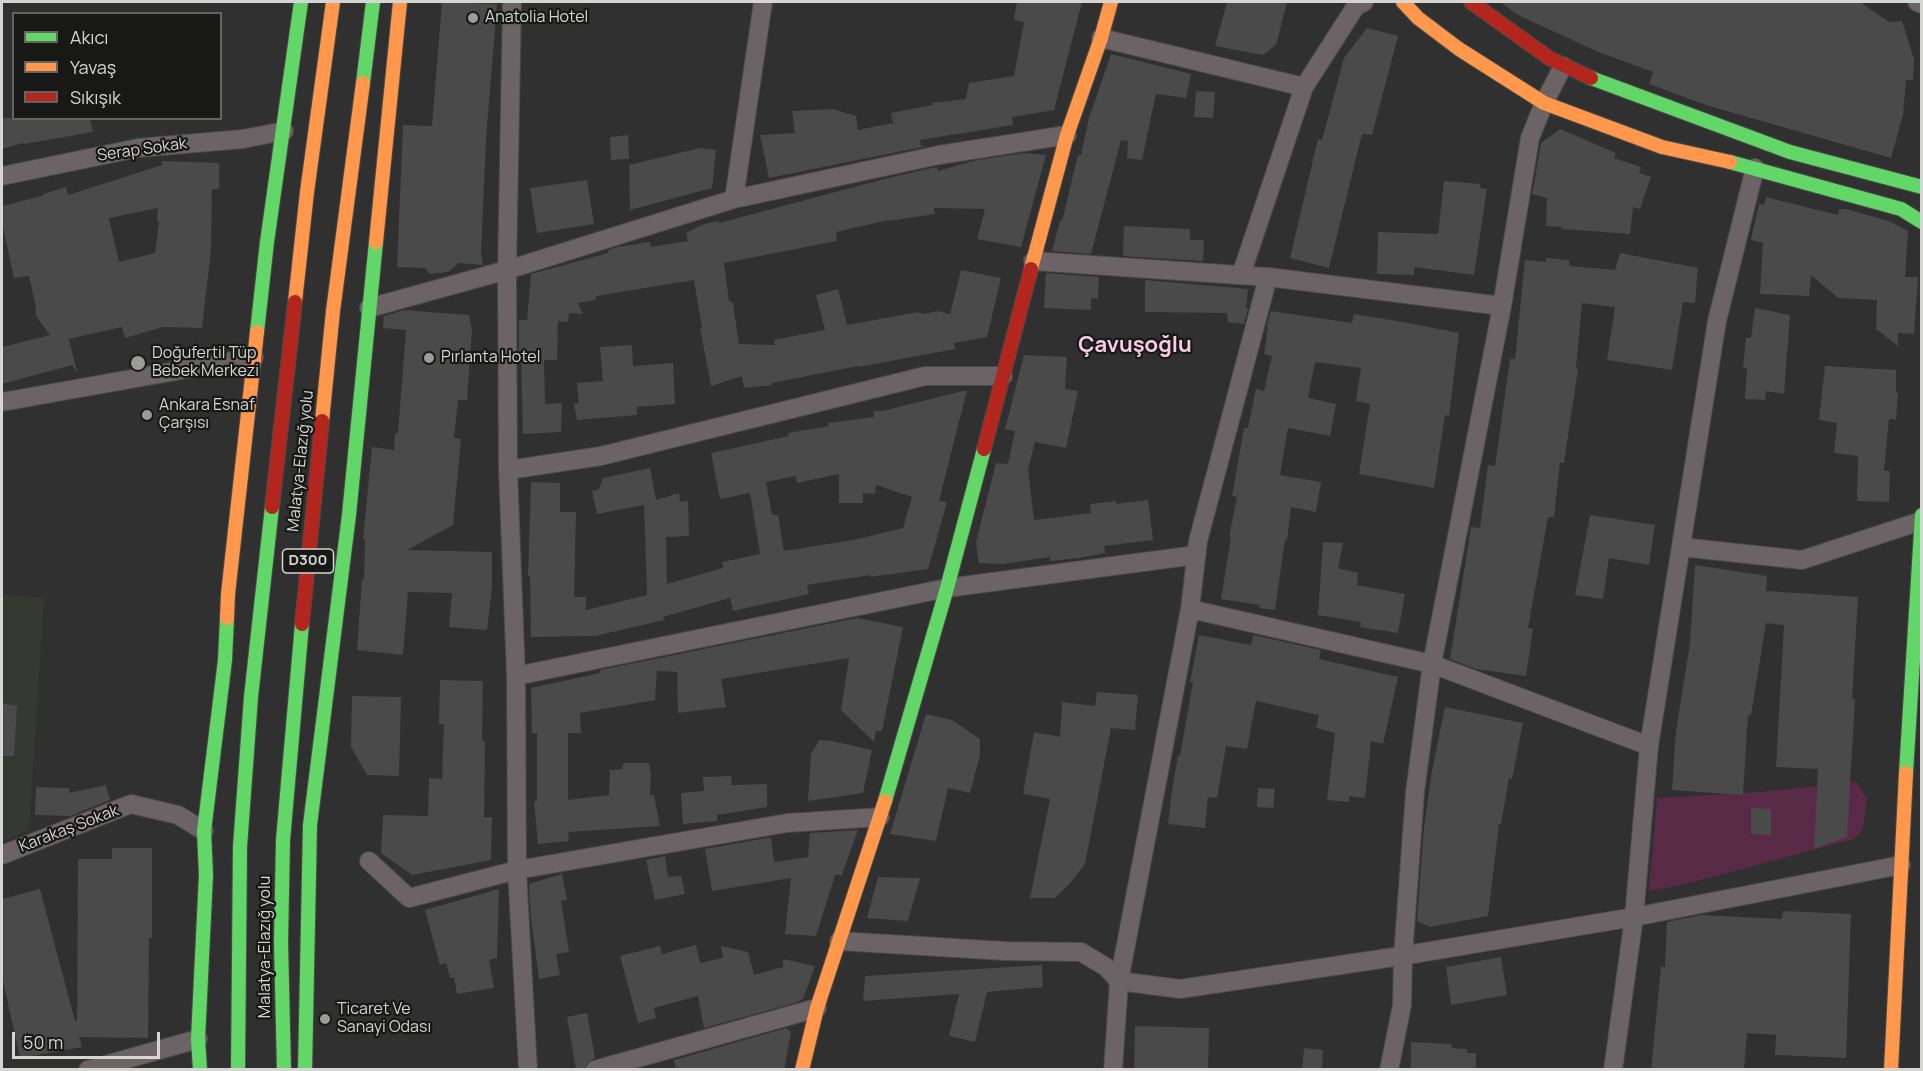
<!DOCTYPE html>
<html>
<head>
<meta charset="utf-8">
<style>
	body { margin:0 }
	#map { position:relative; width:1923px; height:1071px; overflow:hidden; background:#2f302f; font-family:Manrope,sans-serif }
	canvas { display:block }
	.frame { position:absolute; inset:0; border:3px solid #d5d6d4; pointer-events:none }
	.legend { position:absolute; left:12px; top:12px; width:210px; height:108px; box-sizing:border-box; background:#181917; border:2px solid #646563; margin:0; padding:8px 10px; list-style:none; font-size:18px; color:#d5d6d4 }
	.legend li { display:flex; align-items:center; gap:12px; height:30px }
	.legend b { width:30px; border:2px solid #646563 }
	.scale { position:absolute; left:12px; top:1032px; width:148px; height:27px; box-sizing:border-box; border:3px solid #d5d6d4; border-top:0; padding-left:8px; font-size:18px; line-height:21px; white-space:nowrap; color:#d5d6d4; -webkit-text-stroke:4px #181917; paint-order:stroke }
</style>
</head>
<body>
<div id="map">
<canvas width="1923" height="1071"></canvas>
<div class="frame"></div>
<ul class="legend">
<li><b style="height:8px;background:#63d668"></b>Akıcı</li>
<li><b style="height:8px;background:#ff974d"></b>Yavaş</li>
<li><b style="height:8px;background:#b3261e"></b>Sıkışık</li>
</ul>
<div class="scale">50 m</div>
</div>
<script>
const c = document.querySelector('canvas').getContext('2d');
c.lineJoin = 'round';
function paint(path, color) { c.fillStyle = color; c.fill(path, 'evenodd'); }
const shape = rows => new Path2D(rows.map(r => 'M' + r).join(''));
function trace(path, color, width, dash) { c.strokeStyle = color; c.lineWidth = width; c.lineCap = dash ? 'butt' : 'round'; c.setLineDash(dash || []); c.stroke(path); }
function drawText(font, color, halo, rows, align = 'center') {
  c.font = font + ' Manrope,sans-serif'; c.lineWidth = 4.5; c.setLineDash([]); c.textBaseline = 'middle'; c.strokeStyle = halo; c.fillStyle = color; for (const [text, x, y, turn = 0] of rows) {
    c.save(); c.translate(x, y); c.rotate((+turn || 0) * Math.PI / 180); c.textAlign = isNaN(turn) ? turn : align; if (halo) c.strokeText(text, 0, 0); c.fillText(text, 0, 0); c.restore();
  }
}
paint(shape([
	[2,594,44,598,29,830,2,842]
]), '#343a32');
paint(shape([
	[1857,782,1867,800,1863,829,1854,839,1686,884,1649,891,1657,798,1760,792]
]), '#592a45');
paint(shape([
	[442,2,497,4,486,138,481,253,483,265,459,263,448,272,430,274,425,268,397,267,403,125,432,126],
	[1017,2,1082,2,1054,110,1012,117,1013,125,920,140,921,146,927,146,769,178,760,135,795,133,792,111,833,109,856,116,858,130,893,123,891,113,933,105,932,103,966,99,969,83,1014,76,1024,22,1014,20],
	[1227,2,1287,2,1276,45,1263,55,1215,46],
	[1500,2,1860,2,1889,22,1902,21,1914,59,1913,80,1906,80,1903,115,1891,158,1706,105,1649,84,1653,72,1596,51,1518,15],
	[1367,28,1398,36,1372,135,1362,134,1329,268,1290,258,1318,139,1322,140,1344,58],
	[1111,54,1191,74,1186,98,1156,94,1142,160,1127,158,1128,141,1121,140,1091,254,1052,251,1060,221,1062,221,1078,155,1081,155,1089,118],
	[1196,91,1215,92,1213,118,1194,117],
	[2,118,90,118,93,132,24,144,23,143,2,149],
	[1560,129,1616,153,1614,158,1641,167,1639,173,1651,177,1640,209,1633,207,1630,234,1562,229,1562,227,1546,226,1547,198,1532,194,1533,190,1541,143],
	[628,135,629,159,611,160,610,137],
	[700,148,716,150,712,188,630,210,629,165],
	[1024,153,1046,155,1021,247,977,239,985,209,934,208,935,214,888,221,888,220,836,232,837,241,724,263,729,301,733,303,739,344,775,345,774,340,825,330,816,295,838,289,847,325,918,312,924,314,938,311,950,314,961,270,1001,278,987,337,954,343,955,349,858,367,858,366,772,383,772,385,744,388,742,376,711,386,700,328,702,328,694,280,596,296,596,300,578,303,583,314,569,313,568,322,558,321,557,360,544,360,545,404,562,403,561,432,523,434,521,359,519,359,519,320,527,320,531,274,608,253,608,250,617,247,650,242,651,247,688,241,686,233,704,224,719,221,719,223,892,177,937,167,938,171,977,160],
	[162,161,219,163,219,189,212,189,211,251,202,328,163,327,125,338,122,327,69,339,77,372,72,365,2,384,2,347,50,335,36,316,36,308,29,276,14,278,2,223,2,206,42,196,43,194,66,187,68,195,162,165],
	[158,208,157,221,159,222,155,253,119,262,109,218],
	[587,180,594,224,537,233,530,188],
	[1444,181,1480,184,1480,188,1487,189,1474,275,1414,267,1414,275,1377,274,1378,232,1438,234],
	[1766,197,1838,215,1839,209,1846,209,1889,221,1908,231,1905,277,1918,277,1914,334,1898,333,1898,346,1876,329,1877,300,1838,298,1811,275,1809,296,1760,294,1763,243,1751,240,1759,204,1764,205],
	[1124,226,1190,229,1190,240,1204,240,1203,261,1123,256],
	[1620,253,1698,268,1695,303,1683,302,1672,370,1607,360,1615,307,1582,303,1576,368,1578,369,1564,463,1560,463,1554,517,1548,517,1528,628,1533,629,1526,676,1476,669,1450,659,1471,527,1480,528,1488,465,1495,466,1510,359,1515,359,1525,260,1546,262,1546,258,1569,260,1569,266,1615,270],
	[1046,273,1099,277,1098,299,1091,298,1091,310,1044,308],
	[1145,280,1248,289,1246,308,1248,308,1244,324,1228,322,1227,313,1145,312],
	[1755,308,1790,315,1784,394,1766,391,1765,400,1745,399,1747,368,1743,368,1746,338,1751,338],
	[404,310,469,315,472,330,467,400,458,400,454,438,461,439,453,525,407,550,492,552,492,588,487,630,449,627,452,593,408,592,403,655,357,650,362,579,364,580,365,540,363,539,372,447,394,450,395,433,398,433,406,330,383,328,384,316],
	[1271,311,1352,323,1354,314,1409,323,1459,333,1449,416,1445,415,1434,488,1359,474,1370,404,1356,401,1361,368,1315,362,1308,398,1336,404,1330,436,1288,428,1280,475,1321,482,1316,512,1291,507,1287,540,1285,540,1275,610,1259,608,1260,605,1221,599,1231,537,1229,537,1237,497,1232,496,1244,428,1248,428,1256,389,1264,391,1272,356,1264,354,1268,327,1266,327],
	[632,345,633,366,673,363,675,404,637,407,637,415,577,420,574,403,579,403,577,383,603,381,600,347],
	[1024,355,1067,357,1065,389,1078,391,1066,448,1035,442,1028,469,1034,520,1091,513,1090,504,1116,501,1116,504,1148,500,1153,540,1104,546,1105,553,1079,558,1050,561,1050,557,1003,564,979,563,976,542,996,463,1008,464,1015,431,1005,429],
	[1825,366,1896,370,1896,392,1898,393,1896,420,1889,419,1884,471,1890,471,1889,502,1857,501,1858,456,1834,453,1837,423,1819,420],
	[967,390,939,501,947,502,928,569,870,577,870,575,807,585,809,594,733,611,730,598,663,617,664,620,595,636,531,637,530,576,528,576,531,482,560,483,560,512,576,512,574,597,586,597,586,610,647,595,644,505,597,514,592,491,599,489,603,478,650,468,656,500,679,493,680,502,688,501,689,536,666,537,667,584,723,568,722,562,760,554,750,493,720,499,711,453,789,436,788,433,829,426,828,423,874,417,874,411,882,411],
	[839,474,839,503,863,503,863,493,875,494,876,485,912,497,903,528,853,540,784,551,778,515,772,515,766,482,796,476,797,483],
	[1590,515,1655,525,1649,565,1609,558,1603,599,1575,595],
	[1323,542,1343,543,1338,568,1358,573,1357,585,1405,594,1398,633,1360,627,1361,622,1318,615],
	[1695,565,1767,576,1766,591,1858,597,1852,699,1855,699,1847,837,1814,849,1818,769,1776,767,1784,625,1766,623,1751,715,1748,715,1743,795,1672,790,1676,731,1690,643],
	[857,618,903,627,882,731,876,731,874,742,841,710,849,658,721,679,726,707,678,713,677,672,657,671,655,700,580,713,581,733,568,733,568,800,609,795,610,770,622,769,624,763,649,763,651,775,650,795,654,795,660,826,568,832,569,841,538,844,534,802,537,801,537,733,532,733,531,688,600,673,600,670],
	[1199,635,1251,645,1253,635,1321,650,1319,659,1398,677,1383,744,1371,741,1365,798,1349,796,1349,802,1327,800,1335,733,1316,728,1319,715,1256,701,1247,749,1226,746,1217,798,1208,797,1205,828,1168,824,1171,797,1178,755,1180,756,1193,682,1190,682],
	[440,680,483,681,482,741,485,741,484,817,492,817,491,860,412,875,381,853,383,815,428,816,429,778,442,779,444,724,439,724],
	[1097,692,1138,695,1135,730,1111,728,1085,864,1071,882,1055,898,1030,898,1050,799,1023,794,1034,732,1060,737,1062,702,1095,706],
	[352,696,401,697,399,776,367,775,351,747],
	[2,703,17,706,14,756,2,756],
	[1445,707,1523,723,1512,779,1509,778,1501,824,1499,824,1488,916,1430,927,1417,921,1424,827,1432,771],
	[926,714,952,720,980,739,980,755,970,793,948,788,936,841,890,834],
	[819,740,832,741,872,750,863,793,808,801,811,754],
	[731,776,732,785,767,784,767,807,717,815,717,821,683,824,681,793,704,791,703,777],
	[106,785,110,800,70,816,35,815,36,787,69,788,69,793],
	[1258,788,1275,789,1273,808,1257,807],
	[1751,808,1771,809,1771,835,1751,834],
	[858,830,842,875,835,875,816,936,785,934,791,878,712,891,705,849,767,838,771,838,774,862,808,857,810,833],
	[112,848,152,848,152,938,149,938,148,1038,79,1037,82,1047,20,1058,2,976,2,899,40,889,75,1021,77,1020,78,859,112,859],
	[665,856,668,877,681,876,685,894,655,900,646,860],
	[562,874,567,900,561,901,569,952,556,954,560,975,539,979,531,919,529,884],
	[878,877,920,878,908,921,867,918],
	[499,889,497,958,489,960,494,988,457,994,454,977,450,978,446,963,440,965,425,910],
	[1783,911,1851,914,1846,1058,1775,1055,1776,1035,1747,1033,1744,1070,1651,1070,1661,967,1665,967,1667,922,1701,915,1782,919],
	[696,945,700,963,723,958,721,946,748,952,754,975,783,967,783,959,815,966,803,999,795,1003,704,1028,698,996,654,1008,656,1018,638,1023,620,956,660,946,662,954],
	[1501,957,1507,995,1451,1005,1446,967],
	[1042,965,1043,987,987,992,975,1042,949,1036,959,994,863,1001,865,976],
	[587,1013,595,1058,587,1063,584,1070,576,1070,567,1017],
	[1135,1026,1209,1028,1208,1070,1134,1070],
	[786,1028,791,1032,784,1070,676,1070,674,1060],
	[1411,1042,1451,1044,1452,1048,1467,1049,1467,1053,1476,1053,1476,1070,1411,1070],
	[1304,1048,1323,1050,1322,1070,1302,1070]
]), '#494a49');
const street = shape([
	[1917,2,1922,4],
	[1101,38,1304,87],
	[2,176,138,148,243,139,284,131],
	[734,199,763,2],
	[1033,261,1268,277,1502,306],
	[1241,275,1304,87,1356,6,1364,2],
	[369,308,507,270,734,199,939,155,1067,135],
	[2,402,254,357],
	[508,470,507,270,512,2],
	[1681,547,1802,560,1921,521],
	[1190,609,1432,664,1649,746,1634,917,1613,1070],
	[516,676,947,588,1196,555],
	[1649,746,1717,321,1755,168],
	[2,855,131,804,178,815,204,831],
	[369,861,409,898,517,870,787,823,880,817],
	[839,941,1005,951,1081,952,1106,967,1119,981,1180,989,1401,956,1634,917,1901,865],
	[88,1070,198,1039],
	[528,1070,517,870,516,676,508,470,601,456,925,376,1003,376],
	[595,1070,817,1008],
	[1113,1070,1119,981,1190,609,1198,541,1268,277],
	[1389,1070,1402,1005,1403,956,1415,792,1432,664,1502,306,1530,138,1544,103,1563,66]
]);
const fast = shape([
	[1591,78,1790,152,1922,187],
	[363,83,373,2],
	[1730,162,1901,209,1922,222],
	[257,332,267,242,301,2],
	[1906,773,1922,515],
	[885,801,947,588,984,449],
	[200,1070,198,1039,206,875,204,831,225,660,227,618],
	[238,1070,240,847,251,697,272,507],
	[284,1070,281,942,283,840,302,624],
	[305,1070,310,825,349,515,376,242]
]);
const slow = shape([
	[1403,2,1418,18,1459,49,1544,103,1662,147,1730,162],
	[376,242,400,2],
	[1031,269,1067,135,1101,38,1111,2],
	[295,302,307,192,333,2],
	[322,421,333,311,363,83],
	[227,618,228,594,257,332],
	[802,1070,817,1008,885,801],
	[1891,1070,1906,773]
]);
const jam = shape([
	[1471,2,1549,58,1591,78],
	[984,449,1031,269],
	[272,507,295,302],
	[302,624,322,421]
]);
trace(street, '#4a4b49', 20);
trace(fast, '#4a4b49', 16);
trace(slow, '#4a4b49', 16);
trace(jam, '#4a4b49', 16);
trace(street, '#6c6367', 18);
trace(fast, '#63d668', 14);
trace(slow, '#ff974d', 14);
trace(jam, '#b3261e', 14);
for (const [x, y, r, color] of [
	[473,18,6,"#9b9c9a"],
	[429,358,6,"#9b9c9a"],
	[138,363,8,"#9b9c9a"],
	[147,415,6,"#9b9c9a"],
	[325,1019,6,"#9b9c9a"]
]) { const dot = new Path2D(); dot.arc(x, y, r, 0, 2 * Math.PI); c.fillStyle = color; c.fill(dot); trace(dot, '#181917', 2); }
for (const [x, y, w] of [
	[308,561,51]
]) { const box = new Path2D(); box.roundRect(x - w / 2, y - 12, w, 24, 4.5); c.fillStyle = '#181917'; c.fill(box); trace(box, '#d5d6d4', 1.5); }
drawText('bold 15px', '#d5d6d4', null, [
	["D300",308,561]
]);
drawText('16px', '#d5d6d4', '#181917', [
	["Anatolia Hotel",485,18],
	["Doğufertil Tüp",152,354],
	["Bebek Merkezi",152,372],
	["Pırlanta Hotel",441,358],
	["Ankara Esnaf",159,406],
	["Çarşısı",159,424],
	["Ticaret Ve",337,1010],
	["Sanayi Odası",337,1028]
], 'left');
drawText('16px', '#d5d6d4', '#181917', [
	["Serap Sokak",142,150,-8],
	["Malatya-Elazığ yolu",301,461,-84],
	["Karakaş Sokak",69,829,-21],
	["Malatya-Elazığ yolu",266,947,-90]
]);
drawText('bold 22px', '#facce4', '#181917', [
	["Çavuşoğlu",1135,346]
]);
</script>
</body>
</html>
